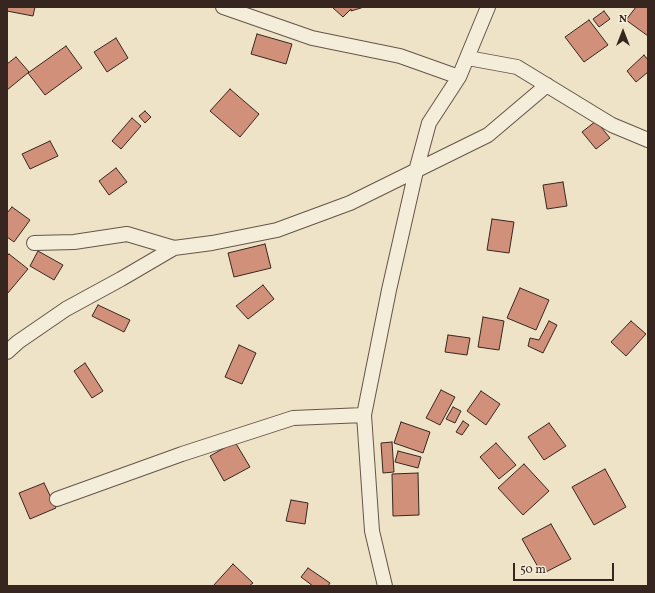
<!DOCTYPE html>
<html>
<head>
<meta charset="utf-8">
<style>
	body { margin:0 }
	#map { position:relative; width:655px; height:593px; overflow:hidden; background:#eee3c6; font-family:Vollkorn,serif }
	canvas { display:block }
	.frame { position:absolute; inset:0; border:8px solid #372620; pointer-events:none }
	.north { position:absolute; left:603px; top:12px; width:40px; height:40px; -webkit-text-stroke:3px #f4edda; paint-order:stroke; rotate:0deg; font-size:11px; font-weight:700; line-height:16px; text-align:center; color:#372620 }
	.north::after { content:''; display:block; margin:auto; width:14px; height:18px; background:#372620; clip-path:polygon(50% 0,100% 100%,50% 72%,0 100%) }
	.scale { position:absolute; left:513px; top:563px; width:101px; height:18px; box-sizing:border-box; border:2px solid #372620; border-top:0; padding-left:5px; font-size:12px; line-height:14px; white-space:nowrap; color:#372620; -webkit-text-stroke:3px #f4edda; paint-order:stroke }
</style>
</head>
<body>
<div id="map">
<canvas width="655" height="593"></canvas>
<div class="frame"></div>
<div class="north">N</div>
<div class="scale">50 m</div>
</div>
<script>
const c = document.querySelector('canvas').getContext('2d');
c.lineJoin = 'round';
function paint(path, color) { c.fillStyle = color; c.fill(path, 'evenodd'); }
const shape = rows => new Path2D(rows.map(r => 'M' + r).join(''));
function trace(path, color, width, dash) { c.strokeStyle = color; c.lineWidth = width; c.lineCap = dash ? 'butt' : 'round'; c.setLineDash(dash || []); c.stroke(path); }
const building = shape([
	[7,7,35,7,33,16,7,11,7,7],
	[332,7,364,7,351,11,351,9,343,17,332,7],
	[636,7,648,7,648,36,626,20,636,7],
	[604,11,610,19,599,27,593,19,604,11],
	[589,20,608,45,584,62,565,37,589,20],
	[257,34,292,44,286,64,251,54,257,34],
	[116,38,128,58,107,72,94,52,116,38],
	[66,46,82,68,45,95,28,73,66,46],
	[644,55,648,60,648,72,636,82,627,71,644,55],
	[16,57,29,72,7,90,7,64,16,57],
	[230,89,259,114,240,137,210,111,230,89],
	[145,111,151,117,145,123,139,116,145,111],
	[132,118,141,126,121,149,112,141,132,118],
	[596,121,610,138,596,149,582,132,596,121],
	[50,141,58,156,30,169,22,154,50,141],
	[116,168,127,182,109,195,99,181,116,168],
	[563,182,567,206,547,209,543,185,563,182],
	[12,207,30,220,14,242,7,237,7,213,12,207],
	[492,219,514,222,509,253,487,250,492,219],
	[265,244,271,268,234,277,228,253,265,244],
	[38,251,63,265,54,280,30,266,38,251],
	[9,254,28,269,7,294,7,256,9,254],
	[263,285,274,299,248,319,236,306,263,285],
	[520,288,549,300,536,330,507,318,520,288],
	[98,305,130,320,124,332,92,316,98,305],
	[483,317,504,321,499,350,478,347,483,317],
	[549,321,557,325,543,353,528,346,530,338,539,340,549,321],
	[631,321,646,334,626,356,611,342,631,321],
	[448,335,470,338,467,355,445,352,448,335],
	[239,345,256,353,242,384,225,377,239,345],
	[85,363,103,391,92,398,74,371,85,363],
	[441,390,455,397,440,425,426,418,441,390],
	[481,391,500,404,486,425,467,411,481,391],
	[453,407,461,411,455,423,446,419,453,407],
	[463,421,469,425,462,435,456,432,463,421],
	[401,422,430,432,423,453,394,443,401,422],
	[549,423,566,446,544,460,528,437,549,423],
	[235,442,250,467,224,481,210,456,235,442],
	[392,442,394,472,383,473,381,443,392,442],
	[496,443,516,465,499,479,480,457,496,443],
	[398,451,421,457,418,468,395,462,398,451],
	[524,464,549,491,523,515,498,488,524,464],
	[605,469,626,507,594,525,572,487,605,469],
	[418,473,419,515,393,516,392,474,418,473],
	[44,483,56,508,30,519,19,493,44,483],
	[291,500,308,503,305,524,286,521,291,500],
	[551,524,571,559,542,574,522,539,551,524],
	[233,564,253,583,249,586,213,586,233,564],
	[308,568,330,583,328,586,313,586,301,577,308,568]
]);
paint(building, '#d19079');
trace(building, '#372620', 1);
const minor = shape([
	[223,7,312,38,400,56,459,77],
	[468,58,517,67,612,125,648,140],
	[34,243,74,242,127,234,174,248,212,243,277,230,350,203,488,135,547,85],
	[7,352,18,342,66,309,121,279,174,248],
	[57,499,182,454,293,418,364,415],
	[385,586,372,531,364,415,389,290,416,171,429,123,459,77,488,7]
]);
trace(minor, '#65554a', 16);
trace(minor, '#f4edda', 14);
</script>
</body>
</html>
